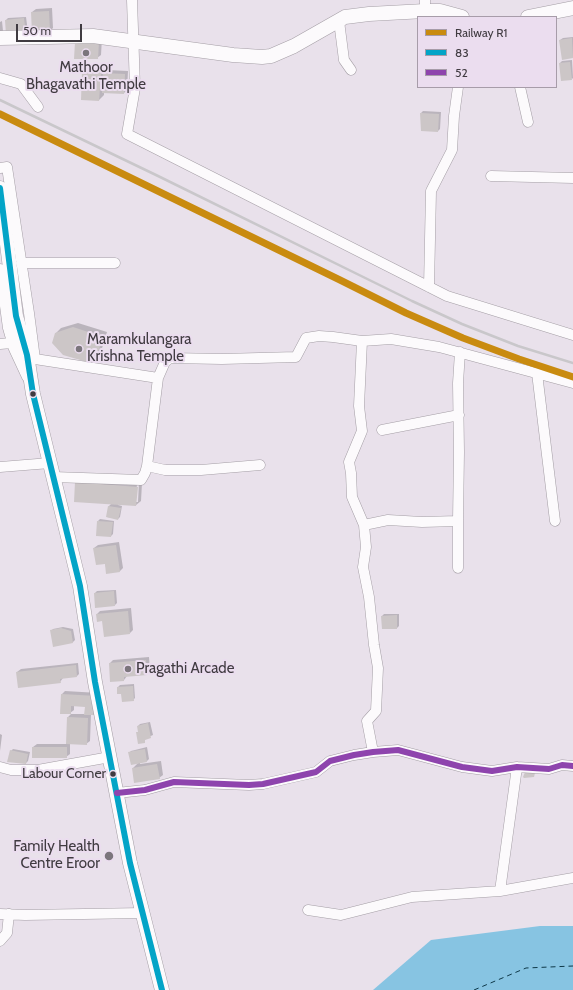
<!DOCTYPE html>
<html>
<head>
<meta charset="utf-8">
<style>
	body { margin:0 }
	#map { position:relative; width:573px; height:990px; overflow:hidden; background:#e9e1eb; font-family:Cabin,sans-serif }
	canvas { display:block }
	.legend { position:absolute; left:417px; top:16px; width:140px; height:72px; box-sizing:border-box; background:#ebddef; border:1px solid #a79ca9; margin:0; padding:5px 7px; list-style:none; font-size:12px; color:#403b41 }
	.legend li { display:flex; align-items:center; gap:8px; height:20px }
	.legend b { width:20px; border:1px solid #a79ca9 }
	.scale { position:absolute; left:16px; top:24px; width:66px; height:18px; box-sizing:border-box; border:2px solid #403b41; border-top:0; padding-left:5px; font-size:12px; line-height:14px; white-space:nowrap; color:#403b41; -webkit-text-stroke:3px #ebddef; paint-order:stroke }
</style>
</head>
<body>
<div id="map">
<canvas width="573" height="990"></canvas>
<ul class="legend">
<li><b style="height:5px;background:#c98b10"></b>Railway R1</li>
<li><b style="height:5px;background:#03a4c7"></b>83</li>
<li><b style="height:5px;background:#8e44ad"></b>52</li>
</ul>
<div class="scale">50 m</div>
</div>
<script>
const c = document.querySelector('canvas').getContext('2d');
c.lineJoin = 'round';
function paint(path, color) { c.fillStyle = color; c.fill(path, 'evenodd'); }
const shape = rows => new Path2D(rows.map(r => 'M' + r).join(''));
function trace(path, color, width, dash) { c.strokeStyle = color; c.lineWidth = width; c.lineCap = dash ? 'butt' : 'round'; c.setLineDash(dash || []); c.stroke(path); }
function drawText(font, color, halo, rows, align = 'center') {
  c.font = font + ' Cabin,sans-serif'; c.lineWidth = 4; c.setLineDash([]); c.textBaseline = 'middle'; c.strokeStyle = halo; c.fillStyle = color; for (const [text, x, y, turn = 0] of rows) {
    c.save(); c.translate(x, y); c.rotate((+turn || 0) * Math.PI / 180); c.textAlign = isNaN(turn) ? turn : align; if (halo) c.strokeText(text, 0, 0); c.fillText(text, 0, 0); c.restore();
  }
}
paint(shape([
	[540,926,573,926,573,990,373,990,431,940]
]), '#87c4e2');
paint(shape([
	[52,8,53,28,50,31,32,12,36,9],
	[26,17,28,32,26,34,6,20,8,18],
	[2,21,3,31,0,33,0,22],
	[573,37,573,57,563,58,560,40,563,38],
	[102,38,101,55,97,58,75,58],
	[572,60,573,78,572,79,560,63,562,61],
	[88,68,105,69,105,73,107,70,128,71,127,90,124,93,104,92,104,95,99,100,82,99,83,73],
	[423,111,441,112,440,129,438,131,421,113],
	[78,323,107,332,99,358,94,363,56,333,61,328],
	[137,482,136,502,138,502,139,482,142,483,141,501,136,505,118,504,118,505,122,506,120,517,118,519,107,517,109,506,112,503,76,483],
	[100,519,114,521,113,534,111,536,98,521],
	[119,542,123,568,120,571,107,573,105,563,94,548,98,545],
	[116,590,117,603,115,605,95,593,97,591],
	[131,608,133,630,130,633,97,614,100,611],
	[384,614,399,614,399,626,397,628,382,628,382,616],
	[63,627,73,629,75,640,73,642,54,646,51,631,53,629],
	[149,657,150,671,146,674,127,676,124,680,110,663,113,660],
	[78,663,79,674,77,676,63,678,60,682,17,672,21,669],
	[134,684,135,698,133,700,122,693,118,687,120,685],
	[65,691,99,693,91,714,90,741,86,744,70,744,70,754,66,757,33,747,37,744,67,744,68,717,71,714,85,714,86,706,74,705,74,710,70,713,62,694],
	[150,722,153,735,146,738,144,742,137,733,139,731,138,726,140,724],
	[0,734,2,735,0,751],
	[147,747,149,759,147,761,140,762,140,764,161,761,163,775,159,778,135,782,133,768,138,763,129,753,131,751],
	[13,749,30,752,28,761,26,763,11,751]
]), '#0003');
trace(shape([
	[474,990,526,968,573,966]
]), '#0e3848', 1, [5, 4]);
paint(shape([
	[49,11,50,32,32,33,31,12],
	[24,18,26,35,6,35,5,20],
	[572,38,573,58,562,60,559,40],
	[99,41,98,59,74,59,75,42],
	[570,62,572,80,561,81,559,63],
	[82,72,101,73,99,101,81,100],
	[103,73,125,74,124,94,102,93],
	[420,113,439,114,438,132,421,131],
	[73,327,103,337,94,364,63,355,52,343,55,333],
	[75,482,138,487,136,506,74,502],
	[108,506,121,508,118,520,106,517],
	[97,521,113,522,111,537,96,536],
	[116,545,120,572,106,574,105,564,96,565,93,548],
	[114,591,115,606,95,608,94,593],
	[128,611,130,634,104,637,102,621,97,622,96,614],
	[397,615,397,629,382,629,381,616],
	[61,628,71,631,73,643,53,647,50,630],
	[146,660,147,675,124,677,124,681,110,682,109,663],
	[76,665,77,677,60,679,61,683,18,688,16,672],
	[133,686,134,701,122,702,121,694,117,694,117,687],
	[61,694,96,696,95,715,84,715,85,707,71,706,71,714,60,714],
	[67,717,88,718,87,745,66,744],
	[148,723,151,738,145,740,145,743,138,744,136,732,138,732,137,726],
	[32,747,67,747,67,758,32,758],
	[145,749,147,762,131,765,128,752],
	[10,750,28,754,26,764,7,762],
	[157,764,160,779,134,783,132,768],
	[525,772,535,773,534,777,524,778,523,777]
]), '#ccc6c7');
const street = shape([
	[132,0,135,88,127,134,447,296,573,335],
	[425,0,425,11],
	[339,21,344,60,351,70],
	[0,78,21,84,38,107],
	[520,87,528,122],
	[0,168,7,167,29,313,35,359,158,378],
	[491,176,573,178],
	[21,263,115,263],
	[0,269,8,328,14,349,27,377],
	[429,287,431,191,452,150,454,116,458,87],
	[362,341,359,406,362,431,349,462,351,473,352,497,364,525,366,547,363,567,369,597,374,645,378,668,376,711,367,721,373,752],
	[0,344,12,343],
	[537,373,555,521],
	[382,430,459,415],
	[147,466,165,470,201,470,260,465],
	[0,467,50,463],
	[53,477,141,480,145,473,147,466,158,378,165,362,170,358,222,359,296,357,306,338,319,336,333,337,362,341,391,339,439,347,573,383],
	[458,521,458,568],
	[364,525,388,520,422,522,458,521,459,452,458,383,460,352],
	[0,767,11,770,38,770,110,757],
	[117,793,145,790,174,782,249,785,263,784,316,772,330,761,354,755,373,752,398,750,462,767,492,771,517,767,549,769,562,765,573,766],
	[500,891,517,767],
	[308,910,341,915,412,897,500,891,573,878],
	[0,914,25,915,143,913],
	[0,941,7,933,9,914]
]);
const secondary = shape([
	[528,17,573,8],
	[0,38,93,36,233,55,262,57,271,56,294,46,345,17,369,14,425,11,440,11,462,17],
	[0,188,16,316,27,355,33,394,80,586,95,682,130,863,162,990]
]);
trace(street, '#a49ea5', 11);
trace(secondary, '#a49ea5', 15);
trace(street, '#fcfafc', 10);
trace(secondary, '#fcfafc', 14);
trace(shape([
	[0,100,156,175,412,301,462,324,518,346,573,363],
	[0,114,340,280,406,313,463,338,519,359,573,377]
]), '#c9c7ca', 2.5);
trace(shape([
	[0,188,16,316,27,355,33,394,80,586,95,682,130,863,162,990]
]), '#03a4c7', 6);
trace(shape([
	[117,793,145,790,174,782,249,785,263,784,316,772,330,761,354,755,373,752,398,750,462,767,492,771,517,767,549,769,562,765,573,766]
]), '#8e44ad', 6);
trace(shape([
	[0,114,340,280,406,313,463,338,519,359,573,377]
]), '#c98b10', 7);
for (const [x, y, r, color] of [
	[86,53,4,"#7b757c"],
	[79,349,4,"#7b757c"],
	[33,394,3.5,"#403b41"],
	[128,669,4,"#7b757c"],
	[113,774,3.5,"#403b41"],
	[109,856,5,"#7b757c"]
]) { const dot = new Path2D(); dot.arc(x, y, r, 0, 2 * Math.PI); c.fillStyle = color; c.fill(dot); trace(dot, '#ebddef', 1.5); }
drawText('14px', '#403b41', '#ebddef', [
	["Labour Corner",106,774]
], 'right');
drawText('15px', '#403b41', '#ebddef', [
	["Mathoor",86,68,"center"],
	["Bhagavathi Temple",86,85,"center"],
	["Maramkulangara",87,340],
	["Krishna Temple",87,357],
	["Pragathi Arcade",136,669],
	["Family Health",100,847,"right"],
	["Centre Eroor",100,864,"right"]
], 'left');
</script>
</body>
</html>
